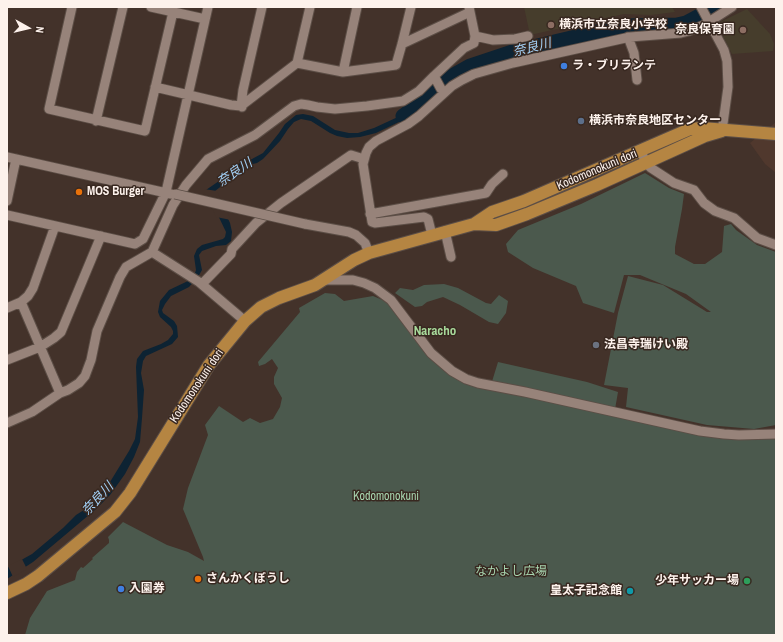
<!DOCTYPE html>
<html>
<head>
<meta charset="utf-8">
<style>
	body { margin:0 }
	#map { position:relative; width:783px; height:642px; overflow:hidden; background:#43322a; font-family:"Archivo Narrow",sans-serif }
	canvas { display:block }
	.frame { position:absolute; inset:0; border:8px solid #fdf2ec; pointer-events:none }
	.north { position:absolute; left:8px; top:8px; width:40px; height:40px; -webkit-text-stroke:3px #382820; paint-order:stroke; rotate:98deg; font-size:11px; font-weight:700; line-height:16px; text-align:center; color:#fdf2ec }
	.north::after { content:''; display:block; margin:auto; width:14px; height:18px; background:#fdf2ec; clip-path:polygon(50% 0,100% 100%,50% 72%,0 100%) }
</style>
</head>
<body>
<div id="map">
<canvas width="783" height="642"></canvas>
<div class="frame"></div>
<div class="north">N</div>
</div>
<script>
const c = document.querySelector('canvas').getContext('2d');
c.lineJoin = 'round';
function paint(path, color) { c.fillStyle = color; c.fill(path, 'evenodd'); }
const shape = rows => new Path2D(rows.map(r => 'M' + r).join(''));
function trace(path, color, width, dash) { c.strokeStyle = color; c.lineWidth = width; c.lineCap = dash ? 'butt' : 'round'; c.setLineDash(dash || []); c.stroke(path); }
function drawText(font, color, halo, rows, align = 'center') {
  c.font = font + ' "Archivo Narrow","Noto Sans JP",sans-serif'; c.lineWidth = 3; c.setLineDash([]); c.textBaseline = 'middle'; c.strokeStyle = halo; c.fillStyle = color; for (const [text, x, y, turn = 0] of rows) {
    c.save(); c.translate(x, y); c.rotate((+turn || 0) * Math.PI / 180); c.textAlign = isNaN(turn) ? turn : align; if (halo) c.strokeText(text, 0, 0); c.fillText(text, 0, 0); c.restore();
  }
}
paint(shape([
	[776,122,776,173,765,164,750,143]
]), '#50382d');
paint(shape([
	[524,7,672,7,675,12,651,15,624,14,530,35],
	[747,9,770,34,774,44,773,51,732,54,718,26,718,23]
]), '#463d2c');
paint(shape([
	[645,173,669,188,684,194,682,209,675,247,675,254,694,264,705,264,722,252,724,226,731,224,736,230,757,245,776,252,776,425,754,429,707,425,626,407,628,388,604,385,618,313,628,276,663,285,707,312,711,312,686,294,640,275,624,275,614,313,583,303,576,286,533,268,508,252,506,244,518,230,581,204],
	[444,284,458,288,486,303,491,304,499,295,508,301,506,313,498,324,489,322,460,305,443,297,427,302,422,306,415,307,395,293,400,288,413,290,424,285],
	[325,293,335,294,344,301,373,296,390,303,451,373,490,388,498,362,587,382,618,392,614,415,637,421,776,437,776,635,25,635,30,618,47,591,75,580,77,572,81,567,83,568,93,559,92,558,109,543,109,540,108,537,123,522,167,545,188,552,204,561,203,557,183,509,188,488,208,435,205,425,219,406,243,422,250,418,260,423,273,419,280,407,282,398,274,384,274,377,278,368,272,359,265,364,259,366,258,362,300,312,299,308]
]), '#4b594d');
paint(shape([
	[418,102,421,107,401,121,376,133,360,137,347,138,337,136,330,133,311,121,301,119,294,122,288,129,280,141,263,159,257,163,249,165,215,191,230,223,232,232,231,241,226,245,216,246,202,251,199,255,202,270,198,277,189,287,171,296,165,304,162,310,163,313,174,321,177,326,178,337,172,344,146,356,143,361,141,373,144,390,142,418,140,442,134,457,125,474,110,495,96,509,33,562,7,579,7,568,32,554,63,528,76,515,92,505,96,498,110,482,129,451,135,439,138,417,136,367,137,359,143,351,161,344,168,340,173,334,173,331,171,327,160,317,158,312,160,301,169,290,188,281,195,273,196,270,194,256,197,249,202,245,223,239,225,237,226,232,206,190,219,181,241,162,252,159,263,153,279,133,285,124,296,115,303,114,313,116,335,130,349,133,358,133,374,128,400,116]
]), '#0d2333');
paint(shape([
	[204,189,217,191,231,220,216,217,204,192],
	[22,559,27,569,13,577,8,566]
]), '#43322a');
trace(shape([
	[403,116,417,106,447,79,470,66,512,52,601,31,627,26,677,25,686,23,716,7]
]), '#0d2333', 15);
const minor = shape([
	[72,7,49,109,145,131,173,12],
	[151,7,205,19],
	[469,7,475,36],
	[701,7,724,50,727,61,728,87,722,131],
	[628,37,634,53,637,80],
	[402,44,470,12],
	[297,63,310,7],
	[343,72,357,7],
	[434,76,441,89],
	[155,87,231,105,241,106,297,63,343,72,396,65,402,44,411,7],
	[242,107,241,106,243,90,262,7],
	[96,121,123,7],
	[641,151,646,163,651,168,674,183,694,190,704,203,715,211,734,218,757,238,776,245],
	[7,157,171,194],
	[7,201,16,159],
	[370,214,486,193,492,184,503,174],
	[7,215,135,244,143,239,166,192,208,7],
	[305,224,349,232,356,235,365,243,369,253],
	[445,231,451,257],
	[432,235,428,219,424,217,375,223,372,222,363,164,366,153,369,147,376,141,408,124,419,116,452,86,462,80,474,74,513,63,630,37,681,33,689,31,704,25,732,7],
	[152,252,199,282,245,321],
	[323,280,353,280,364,283,375,288,391,300,431,353,452,371,466,379,478,383,525,392,700,431,724,434,739,435,776,434],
	[202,284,231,254,232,249,256,223,281,203,351,155,364,159],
	[21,302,60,393],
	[7,308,21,302,28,296,33,288,55,226],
	[7,360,40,347,54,338,61,332,101,236],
	[7,423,32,412,60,393,68,390,79,383,85,376,91,360,97,331,120,277,126,267,152,252,173,205,186,185,208,159,255,135,294,106,301,104,308,105,317,107,335,109,367,106,403,101,419,91,434,76,464,48,474,43,475,36,493,40,515,39,528,36]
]);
const major = shape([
	[474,224,492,212,524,201,690,129,702,128,776,134],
	[7,593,26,584,38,576,115,512,130,493,209,365,245,321,261,307,279,298,315,285,354,260,369,253,474,224,496,225,527,214,597,185,705,136,722,131]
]);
trace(minor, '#5c4e46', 11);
trace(major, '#5c4e46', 14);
trace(minor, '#97837a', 9);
trace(major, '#b58542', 12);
const minorBridge = shape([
	[175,194,305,224]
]);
trace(minorBridge, '#5c4e46', 11, []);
trace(minorBridge, '#97837a', 9);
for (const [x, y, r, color] of [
	[551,25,4,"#8d6e63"],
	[743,30,4,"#8d6e63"],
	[564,66,4,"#3f7fe0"],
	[581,121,4,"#5c6f8a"],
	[79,192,4,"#e8710a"],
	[596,345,4,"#6b7280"],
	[198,579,4,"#e8710a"],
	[747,581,4,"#2e9e5b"],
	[121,589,4,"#3f7fe0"],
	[630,591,4,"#0f9aa8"]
]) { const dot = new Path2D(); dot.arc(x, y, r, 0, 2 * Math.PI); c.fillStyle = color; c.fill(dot); trace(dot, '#382820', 1.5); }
drawText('bold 12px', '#fdf2ec', '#382820', [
	["横浜市立奈良小学校",559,25],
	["奈良保育園",735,30,"right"],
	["ラ・ブリランテ",572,66],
	["横浜市奈良地区センター",589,121],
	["MOS Burger",87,192],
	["法昌寺瑞けい殿",604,345],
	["さんかくぼうし",206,579],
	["少年サッカー場",739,581,"right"],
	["入園券",129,589],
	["皇太子記念館",622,591,"right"]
], 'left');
drawText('12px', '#fdf2ec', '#382820', [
	["Kodomonokuni dori",597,170,-23],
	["Kodomonokuni dori",197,386,-56]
]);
drawText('12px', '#a8d6b0', '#382820', [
	["Kodomonokuni",386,497],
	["なかよし広場",511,572]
]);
drawText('italic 13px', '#a2d0f6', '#382820', [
	["奈良川",532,48,-14],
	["奈良川",235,173,-34],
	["奈良川",98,499,-47]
]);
drawText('bold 13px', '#a8da9b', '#382820', [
	["Naracho",435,332]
]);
</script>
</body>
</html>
